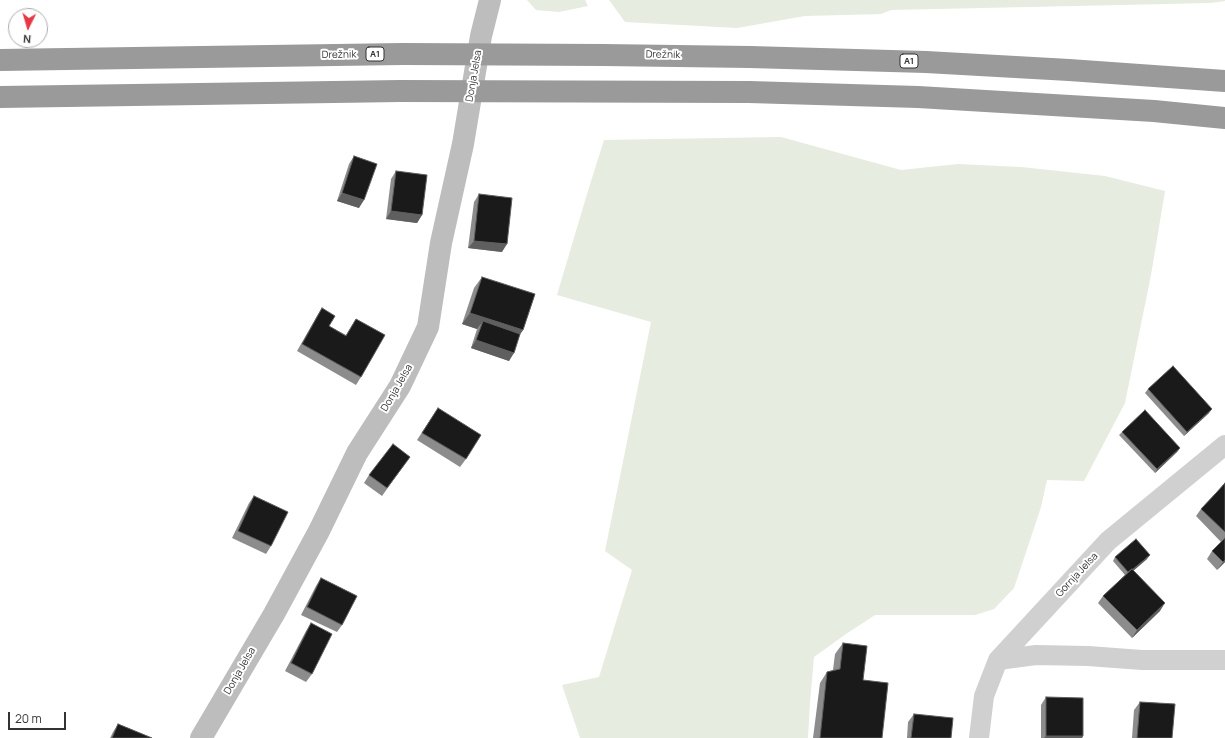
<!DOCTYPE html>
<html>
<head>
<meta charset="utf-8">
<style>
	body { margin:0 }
	#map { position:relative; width:1225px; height:738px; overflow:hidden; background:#fff; font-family:Manrope,sans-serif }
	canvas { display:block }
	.north { position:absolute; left:8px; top:8px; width:40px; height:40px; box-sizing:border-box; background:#fff; border:1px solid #adadad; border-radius:50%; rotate:185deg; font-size:11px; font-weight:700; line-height:16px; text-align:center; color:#333 }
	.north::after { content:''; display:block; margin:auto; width:14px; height:18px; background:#e63946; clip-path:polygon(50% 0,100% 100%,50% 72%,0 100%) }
	.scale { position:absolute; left:8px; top:712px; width:58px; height:18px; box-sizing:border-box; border:2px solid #333; border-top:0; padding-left:5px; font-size:12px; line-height:14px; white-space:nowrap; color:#333; -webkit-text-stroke:3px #fff; paint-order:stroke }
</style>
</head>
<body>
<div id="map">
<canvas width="1225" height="738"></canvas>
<div class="north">N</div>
<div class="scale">20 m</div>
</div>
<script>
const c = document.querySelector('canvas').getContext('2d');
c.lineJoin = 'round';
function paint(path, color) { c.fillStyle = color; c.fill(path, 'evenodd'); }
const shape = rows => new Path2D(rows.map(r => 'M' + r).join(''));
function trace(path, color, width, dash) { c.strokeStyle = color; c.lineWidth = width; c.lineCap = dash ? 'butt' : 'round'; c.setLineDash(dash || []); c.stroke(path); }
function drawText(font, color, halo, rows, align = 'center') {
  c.font = font + ' Manrope,sans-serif'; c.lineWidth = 4; c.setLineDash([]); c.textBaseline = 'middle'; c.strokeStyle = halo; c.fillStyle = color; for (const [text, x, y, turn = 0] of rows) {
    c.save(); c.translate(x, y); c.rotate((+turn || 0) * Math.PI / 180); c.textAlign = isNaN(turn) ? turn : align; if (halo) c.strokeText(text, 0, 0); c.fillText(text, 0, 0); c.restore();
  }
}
paint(shape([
	[527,0,585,0,588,6,559,12,536,10],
	[609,0,1225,0,1225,1,1211,3,891,10,881,14,805,16,737,28,625,22],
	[781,137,901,170,958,164,1021,167,1105,176,1165,191,1151,275,1125,403,1084,481,1047,480,1041,507,1014,588,994,609,975,615,875,615,846,634,814,657,810,702,808,738,580,738,562,685,599,677,632,570,605,551,651,322,557,295,587,194,604,140]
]), '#e6ecdf');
trace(shape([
	[998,660,1036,655,1088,656,1142,660,1225,660],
	[979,738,984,696,998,660,1108,541,1225,445]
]), '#d0d0d0', 20);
trace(shape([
	[201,738,274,614,319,531,357,453,400,386,428,327,441,243,463,144,481,36,490,0]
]), '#bdbdbd', 22);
trace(shape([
	[750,57,926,62,1069,70,1225,81],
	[749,92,918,97,1154,111,1225,118]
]), '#9a9a9a', 22);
trace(shape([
	[0,60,403,54,603,55,750,57],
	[0,97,400,91,749,92]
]), '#9a9a9a', 22);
paint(shape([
	[354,156,359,208,337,201,349,164],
	[396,171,422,215,417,223,386,219,391,179],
	[479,194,502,252,468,248,474,202],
	[482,277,523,330,520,334,509,361,471,348,477,329,462,324,474,288],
	[322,308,329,326,346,335,356,319,361,377,356,385,297,351,317,316],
	[1148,389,1209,413,1184,436,1145,393],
	[438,408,466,459,460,467,417,440],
	[1122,432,1180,448,1177,452,1155,473,1119,435],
	[410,457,382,496,364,483,369,475],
	[1225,483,1225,562,1217,570,1207,559,1212,551,1221,542,1196,516,1201,509,1217,492],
	[254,496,271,546,266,554,232,538,249,503],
	[1115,557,1147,559,1133,571,1160,611,1132,638,1098,603,1103,596,1125,575,1113,561],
	[321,578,342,625,337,632,301,615,316,586],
	[311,623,312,674,306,682,285,671,306,631],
	[843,643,863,680,882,738,813,738,820,683,827,672,833,670,835,654],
	[1046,697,1083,736,1082,738,1041,738,1041,705],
	[1140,702,1172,738,1132,738,1134,710],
	[914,714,951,738,907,738,908,722],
	[118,724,152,738,110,738,113,732]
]), '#8c8c8c');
paint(shape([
	[342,193,364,200,359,208,337,201],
	[391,211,422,215,417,223,386,219],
	[474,241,507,244,502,252,468,248],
	[470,313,523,330,515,342,483,321,477,329,462,324],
	[476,340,514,353,509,361,471,348],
	[1212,409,1209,413,1184,436,1187,432],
	[1180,448,1177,452,1155,473,1157,469],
	[1150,555,1147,559,1126,577,1129,573],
	[1225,560,1225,562,1217,570,1223,562],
	[1165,603,1160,611,1132,638,1137,630],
	[1046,736,1083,736,1082,738,1044,738]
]), '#5f5f5f');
const building = shape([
	[354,156,377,164,364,200,342,193,354,156],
	[396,171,427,175,422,215,391,211,396,171],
	[479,194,512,198,507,244,474,241,479,194],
	[482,277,535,294,523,330,470,313,482,277],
	[322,308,335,316,329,326,346,336,356,319,385,335,361,377,302,344,322,308],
	[483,321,520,334,514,353,476,340,483,321],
	[1173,366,1212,409,1187,432,1148,389,1173,366],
	[438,408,481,435,466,459,422,433,438,408],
	[1145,410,1180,448,1157,469,1122,432,1145,410],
	[393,444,410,457,387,488,369,475,393,444],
	[1225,483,1225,532,1201,509,1217,492,1225,483],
	[254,496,288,512,271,546,238,531,254,496],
	[1225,538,1225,560,1223,562,1212,551,1225,538],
	[1136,539,1150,555,1132,570,1132,569,1128,572,1115,557,1136,539],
	[1132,569,1165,603,1137,630,1103,596,1132,569],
	[321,578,357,596,342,625,307,607,321,578],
	[311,623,332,634,312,674,291,663,311,623],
	[843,643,867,646,863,680,888,683,882,738,820,738,827,672,840,669,843,643],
	[1046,697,1083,698,1083,736,1046,736,1046,697],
	[1140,702,1175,704,1172,738,1137,738,1140,702],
	[914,714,953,718,951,738,911,738,914,714],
	[118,724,152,738,112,738,118,724]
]);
paint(building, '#1a1a1a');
trace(building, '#5f5f5f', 1);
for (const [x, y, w] of [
	[375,54,18],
	[909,61,18]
]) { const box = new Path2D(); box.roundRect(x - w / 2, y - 7, w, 14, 3); c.fillStyle = '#fff'; c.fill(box); trace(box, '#333', 1); }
drawText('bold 9px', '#333', null, [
	["A1",375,54],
	["A1",909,61]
]);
drawText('10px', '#333', '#fff', [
	["Drežnik",339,55,-1],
	["Drežnik",663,55,1],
	["Donja Jelsa",474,76,-80],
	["Donja Jelsa",397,388,-60],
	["Gornja Jelsa",1077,575,-47],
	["Donja Jelsa",240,671,-60]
]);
</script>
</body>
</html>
